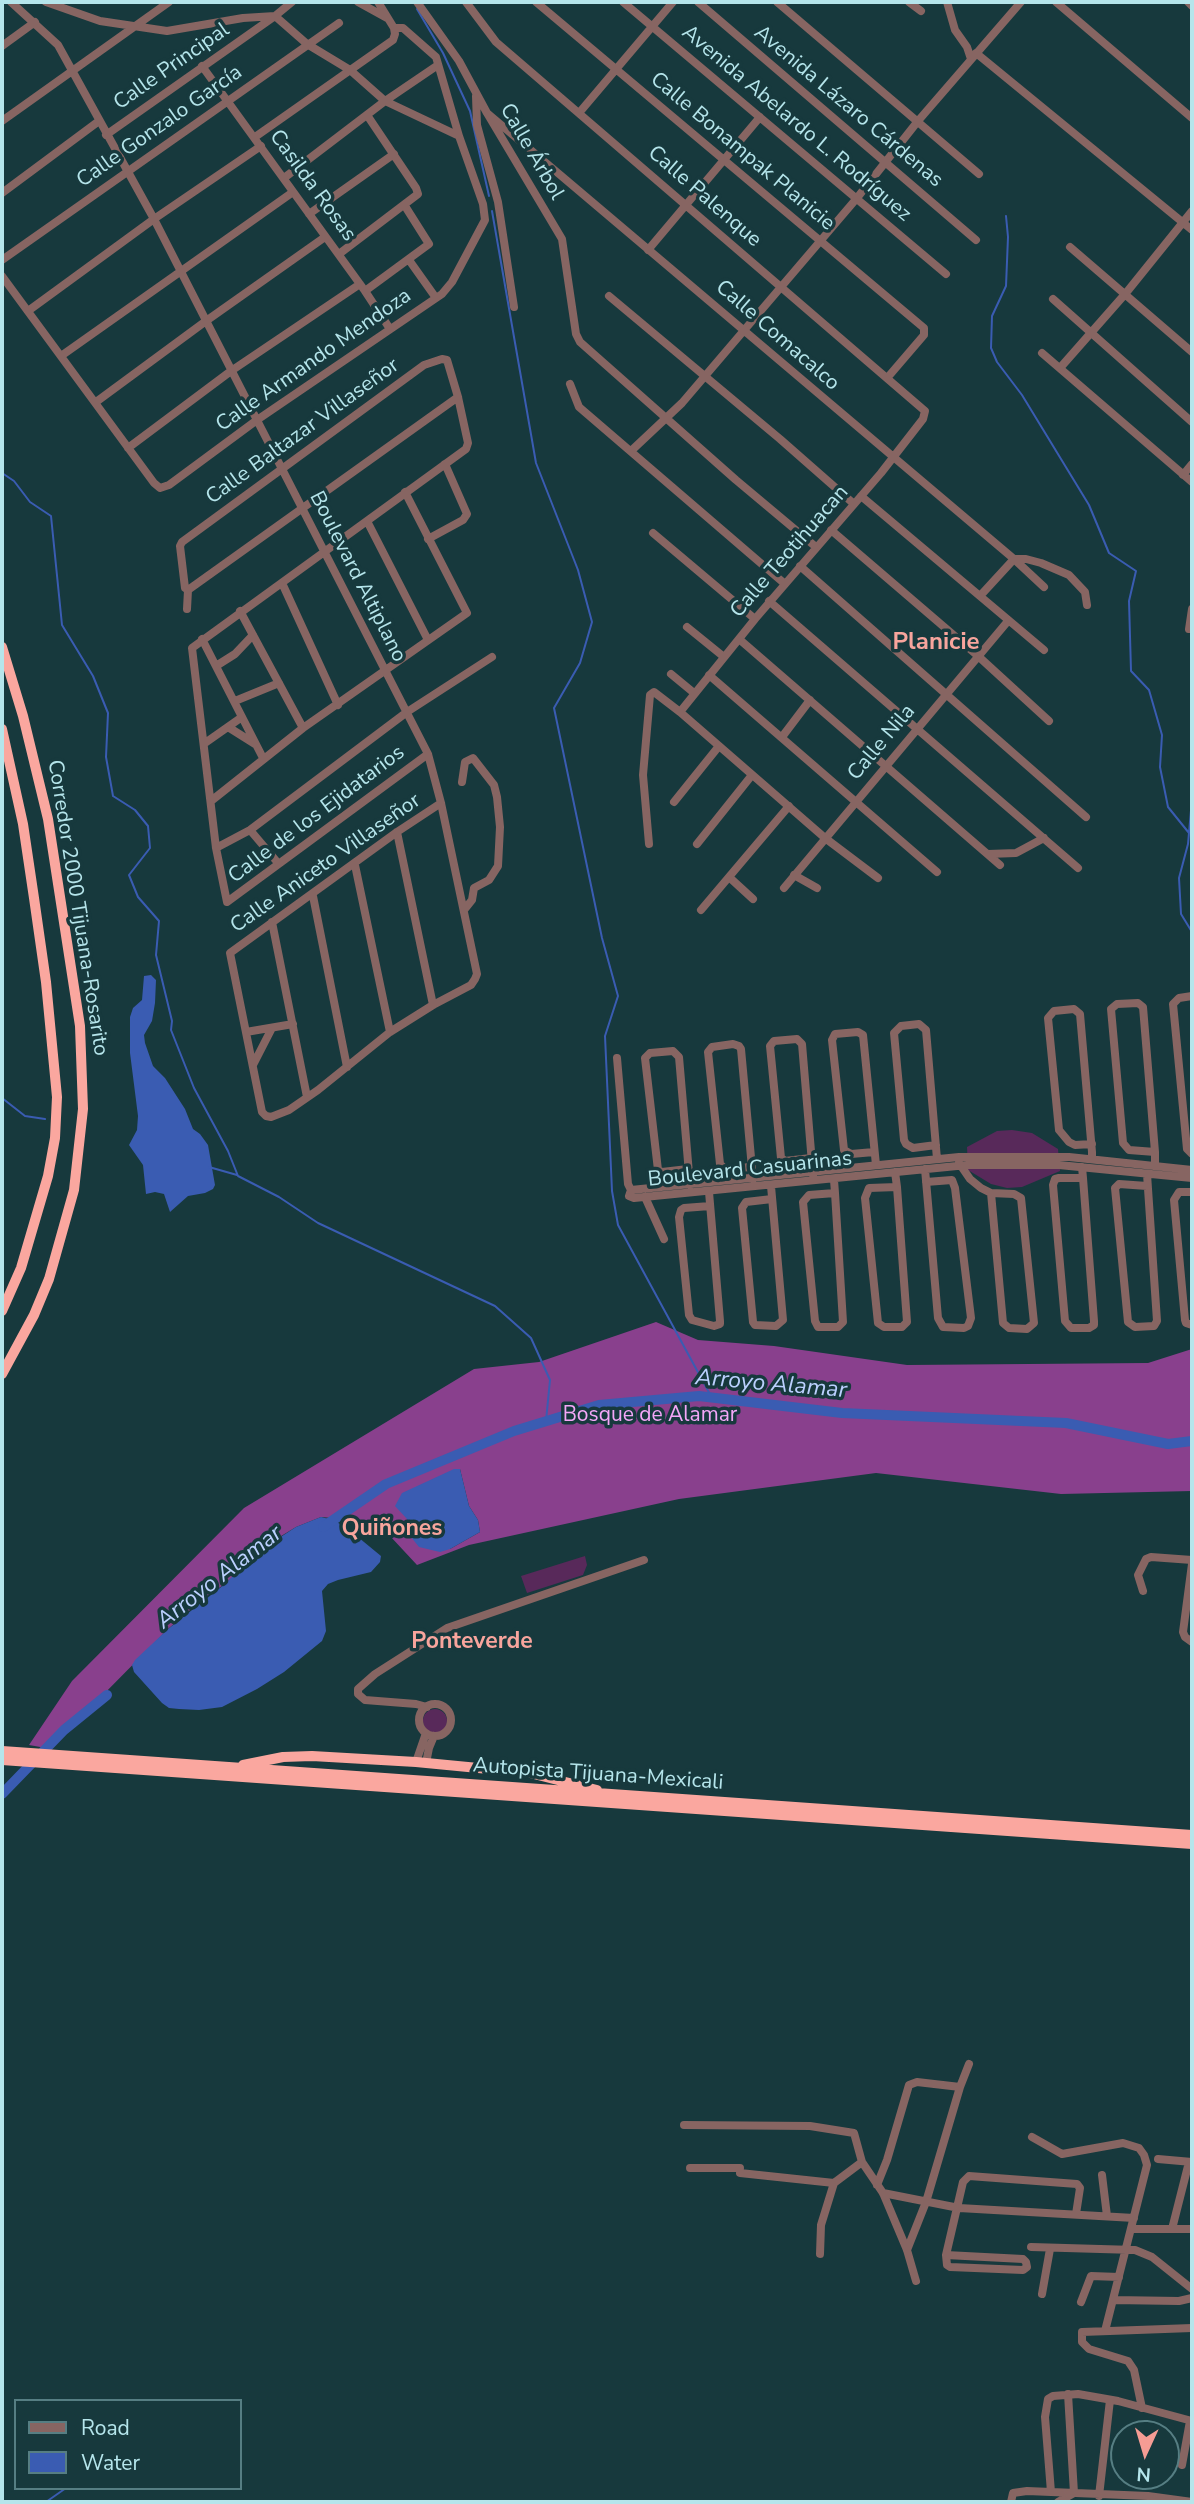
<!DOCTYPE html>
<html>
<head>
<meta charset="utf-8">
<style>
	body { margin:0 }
	#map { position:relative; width:1194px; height:2504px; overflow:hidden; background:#17393d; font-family:"Nunito Sans",sans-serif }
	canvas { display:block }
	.frame { position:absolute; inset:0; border:4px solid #b5e5eb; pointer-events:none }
	.legend { position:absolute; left:14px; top:2399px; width:228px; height:91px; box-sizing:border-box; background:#17393d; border:2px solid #567e83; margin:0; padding:9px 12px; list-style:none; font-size:21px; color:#b5e5eb }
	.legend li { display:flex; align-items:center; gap:14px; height:35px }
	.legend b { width:35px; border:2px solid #567e83 }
	.north { position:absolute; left:1110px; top:2420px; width:70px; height:70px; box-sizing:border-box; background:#17393d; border:2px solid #567e83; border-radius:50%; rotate:184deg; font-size:19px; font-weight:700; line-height:28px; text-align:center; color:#b5e5eb }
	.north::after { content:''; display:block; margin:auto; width:24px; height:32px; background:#f59c94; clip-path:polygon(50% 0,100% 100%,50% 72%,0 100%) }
</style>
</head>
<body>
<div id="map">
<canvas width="1194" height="2504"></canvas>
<div class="frame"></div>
<ul class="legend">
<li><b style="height:9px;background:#876562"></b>Road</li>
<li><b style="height:19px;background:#3a5cb2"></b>Water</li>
</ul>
<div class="north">N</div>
</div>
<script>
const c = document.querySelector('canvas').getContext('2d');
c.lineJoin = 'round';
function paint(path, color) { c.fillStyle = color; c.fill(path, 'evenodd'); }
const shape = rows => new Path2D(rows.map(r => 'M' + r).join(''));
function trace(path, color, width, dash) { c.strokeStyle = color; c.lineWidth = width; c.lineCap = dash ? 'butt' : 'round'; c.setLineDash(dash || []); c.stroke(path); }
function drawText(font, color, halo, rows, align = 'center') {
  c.font = font + ' "Nunito Sans",sans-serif'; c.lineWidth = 7; c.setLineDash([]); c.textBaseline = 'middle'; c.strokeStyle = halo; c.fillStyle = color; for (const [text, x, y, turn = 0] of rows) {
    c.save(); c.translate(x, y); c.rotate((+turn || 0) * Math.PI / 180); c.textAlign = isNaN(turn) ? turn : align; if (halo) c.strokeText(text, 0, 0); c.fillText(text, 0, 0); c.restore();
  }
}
paint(shape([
	[1012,1130,1032,1133,1058,1149,1060,1171,1022,1187,1007,1188,991,1184,968,1170,967,1147,997,1131],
	[585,1556,587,1565,583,1575,527,1593,521,1576],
	'423 1721a12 12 0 1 1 24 0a12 12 0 1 1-24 0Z'
]), '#58295a');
paint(shape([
	[656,1322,698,1340,774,1346,907,1365,1148,1363,1192,1349,1192,1491,1061,1494,876,1473,679,1499,469,1545,417,1565,377,1522,321,1517,296,1527,273,1541,225,1584,205,1597,168,1629,96,1702,46,1748,29,1745,72,1681,244,1508,474,1369,539,1362],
	[460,1469,469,1506,478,1520,480,1532,450,1549,411,1537,407,1519]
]), '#89408d');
paint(shape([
	[151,975,156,980,155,1003,152,1021,144,1035,145,1043,153,1066,165,1078,185,1109,193,1129,200,1134,208,1145,215,1185,213,1189,205,1193,188,1196,170,1212,164,1194,155,1192,146,1194,143,1165,129,1145,137,1130,138,1116,130,1053,130,1017,133,1008,142,1000,144,976],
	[454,1469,460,1469,469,1506,478,1520,480,1532,450,1549,440,1552,419,1547,411,1537,407,1519,395,1506,402,1493],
	[321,1517,333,1520,347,1528,381,1556,380,1562,371,1572,338,1580,328,1584,322,1591,326,1631,322,1641,284,1672,257,1689,222,1707,199,1710,179,1709,169,1708,162,1703,134,1672,132,1665,135,1660,168,1629,225,1584,256,1553,296,1527]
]), '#3a5cb2');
trace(shape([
	[417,9,443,53,470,111,489,196],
	[492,211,536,463,578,570,592,622,580,663,554,708,602,938,618,996,605,1036,612,1191,618,1225,712,1398],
	[1006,216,1008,237,1006,286,992,316,991,348,997,362,1022,395,1089,505,1109,553,1136,571,1129,601,1131,671,1149,690,1162,735,1160,767,1168,807,1189,833],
	[2,473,14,481,30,502,51,516,62,625,93,676,108,713,106,757,113,796,135,810,148,826,150,848,129,875,138,897,159,921,156,955,172,1021,171,1030,194,1088,228,1151,238,1176,279,1197,318,1223,495,1306,531,1338,550,1380,546,1421],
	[1192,799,1188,844,1179,878,1181,914,1192,932],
	[2,1098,25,1116,45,1119],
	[209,1167,237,1175],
	[46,2502,66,2488]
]), '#3a5cb2', 2);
trace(shape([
	[323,1527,386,1484,514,1431,599,1405,699,1396,842,1413,1066,1423,1168,1444,1192,1441],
	[2,1794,64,1730,107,1695]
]), '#3a5cb2', 10);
trace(shape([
	[11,2,58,45,154,219,428,754,441,803,477,974,475,979,471,985,433,1005,390,1032,318,1090,289,1110,271,1117,266,1116,262,1112,230,953,397,832,441,803],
	[358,2,387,18],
	[417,2,459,61,487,113,562,239,576,334,580,342,736,480,816,547],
	[466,2,496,42,925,411,923,419,881,473,755,619,680,712],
	[536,2,924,328,924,335,888,377],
	[623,2,946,274],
	[698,2,976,240],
	[777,2,979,174],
	[909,2,921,11],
	[947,2,955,30,967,47,971,59],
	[1056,2,1192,118],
	[1188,2,1192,6],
	[394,28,403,28,436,57,459,136],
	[2,46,35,22],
	[976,53,1192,230],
	[202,66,365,291,390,329],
	[476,96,477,125,498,202,514,307],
	[487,113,1014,559,1044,587],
	[579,113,673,2],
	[2,121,169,2],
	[106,135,275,16,292,2],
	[255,137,393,40,395,34,394,28,378,2],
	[284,178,385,101,438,65],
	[2,193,99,121],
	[309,214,394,154],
	[1070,247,1192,352],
	[648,250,760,117],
	[339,254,418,194,416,188,367,115],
	[2,260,339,23],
	[409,260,436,298],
	[2,276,154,483,160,488,169,485,257,420,442,294,452,282,485,220,483,204,459,136,385,101,350,70,307,44,275,16,243,18,167,31,100,21,46,2],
	[365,291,429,244,405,206],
	[609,296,780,439,854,504],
	[1053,299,1192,422],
	[28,311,154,219,261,146],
	[1042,353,1192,482],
	[61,356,293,192],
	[1060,368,1126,293,1192,211],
	[570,384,579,407,785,584],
	[96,402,206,321,325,237],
	[128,448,231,371,360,284],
	[631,451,682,403,857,198,918,121,1021,2],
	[1183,475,1192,464],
	[861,496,1044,650],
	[367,521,428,640],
	[831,530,978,656,1049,721],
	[653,533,755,619],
	[428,539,463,520,467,514,445,464],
	[800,566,1086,817],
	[282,583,338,705],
	[188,590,185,588,180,546,182,542,424,365,442,359,447,360,458,397,468,443,466,449,192,648,216,848,227,902,428,754],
	[188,590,458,397],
	[980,596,1014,559,1026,559,1041,563,1069,575,1085,592,1087,605],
	[769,601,1078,868],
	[187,609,188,590],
	[240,611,303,728],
	[687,627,724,657],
	[1189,629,1192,609],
	[202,639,263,758],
	[739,639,1000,865],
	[216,666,235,654,253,635],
	[671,674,694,693],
	[709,675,937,872],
	[235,701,279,683],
	[228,727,255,744],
	[782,737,810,700],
	[205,743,242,717],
	[462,782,465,762,473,758,494,785,497,797,500,827,498,866,489,880,474,888,472,900,464,910],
	[211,801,303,728,467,613,405,492],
	[674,802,719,746],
	[250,830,278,863],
	[397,832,433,1005],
	[649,844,643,775,650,695,654,692,680,712,825,838,878,878],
	[697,844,752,775],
	[216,848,250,830,407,712,492,657],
	[988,854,1016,853,1044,838],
	[355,865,390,1032],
	[794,875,817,888],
	[729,877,753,899],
	[784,888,1008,621],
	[313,896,347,1067],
	[701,910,789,806],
	[272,922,307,1097],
	[1192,996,1179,998,1173,1004,1187,1149,1192,1154],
	[246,1032,293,1024],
	[617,1058,628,1184,631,1190,629,1196,634,1198,967,1165,1059,1165,1192,1178],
	[253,1065,272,1028],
	[1092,1144,1075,1145,1069,1142,1059,1130,1048,1018,1054,1011,1074,1009,1080,1014,1092,1152,1092,1159],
	[936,1145,913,1148,906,1144,904,1140,894,1033,901,1026,919,1024,926,1030,937,1159],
	[874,1152,851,1154,844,1150,832,1040,835,1034,858,1032,863,1035,876,1165],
	[1155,1152,1129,1150,1123,1143,1111,1009,1117,1004,1138,1003,1143,1007,1155,1152,1155,1166],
	[811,1158,785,1161,781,1158,770,1046,774,1041,797,1039,802,1044,813,1175],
	[959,1163,970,1179,981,1188,991,1193,1014,1194,1021,1198,1034,1323,1027,1329,1009,1328,1003,1323,991,1193],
	[751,1167,725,1169,720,1164,708,1052,712,1047,733,1044,739,1046,741,1049,753,1179],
	[1082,1167,1083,1178,1094,1321,1094,1325,1089,1328,1071,1328,1065,1321,1053,1185,1055,1179,1059,1178,1083,1178],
	[688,1169,662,1172,658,1170,645,1058,650,1053,673,1051,679,1057,690,1185],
	[925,1169,938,1318,943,1327,964,1328,968,1326,971,1318,955,1188,952,1180,926,1182],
	[895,1172,897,1187,907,1322,902,1327,884,1327,878,1323,865,1198,869,1188,897,1187],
	[834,1180,835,1193,843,1322,838,1327,818,1327,815,1321,803,1202,809,1195,835,1193],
	[771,1186,783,1320,776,1326,755,1325,753,1322,742,1208,746,1202,772,1199],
	[1147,1186,1119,1184,1115,1188,1128,1322,1135,1327,1154,1326,1157,1321,1147,1174],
	[631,1190,959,1157,1069,1157,1192,1170],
	[709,1192,720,1321,720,1324,714,1326,692,1320,689,1315,679,1217,681,1210,684,1208,710,1206],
	[1192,1192,1179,1192,1174,1200,1185,1320,1186,1323,1192,1325],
	[645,1197,664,1239],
	[1192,1564,1183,1632,1185,1637,1192,1642],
	[1143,1591,1138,1575,1146,1559,1151,1557,1192,1560],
	'419 1720a16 16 0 1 1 32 0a16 16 0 1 1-32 0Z',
	[427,1707,416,1704,365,1700,358,1694,358,1689,375,1674,447,1628,644,1560],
	[416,1762,426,1733],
	[426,1763,429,1748,434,1736],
	[684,2125,810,2126,854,2133,862,2162,883,2193,907,2250,916,2281],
	[1032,2137,1062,2154,1123,2143,1139,2148,1144,2155,1147,2165,1105,2331],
	[1158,2159,1192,2162],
	[690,2168,740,2168],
	[740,2173,834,2183],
	[1102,2175,1107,2216],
	[877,2185,887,2160,909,2085,917,2082,960,2087],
	[883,2193,959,2208,1134,2218],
	[1131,2229,1192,2229],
	[1172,2229,1189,2162],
	[1031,2247,1135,2250,1152,2257,1192,2289],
	[907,2250,926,2202,960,2087,969,2064],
	[820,2254,821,2225,834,2183,862,2162],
	[946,2255,1023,2259,1026,2262,1027,2267,1023,2270,950,2267,947,2265,946,2255,963,2182,969,2176,1077,2184,1080,2188,1076,2214],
	[1042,2294,1050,2249],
	[1113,2300,1179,2301,1192,2298],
	[1081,2302,1091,2276,1119,2277],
	[1142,2408,1134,2370,1128,2361,1089,2349,1082,2342,1082,2332,1192,2328],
	[1182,2465,1190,2421],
	[1051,2492,1045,2417,1048,2399,1053,2396,1078,2394,1118,2401,1192,2421],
	[1099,2496,1110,2400],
	[1011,2502,1013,2493,1027,2491,1148,2496,1192,2502],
	[1058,2502,1074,2493,1068,2394]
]), '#876562', 8);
trace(shape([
	[2,647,23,716,48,819,80,1026,83,1109,74,1190,49,1279,34,1315,2,1374],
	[2,729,23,824,34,898,46,982,57,1097,55,1138,48,1176,21,1268,2,1311],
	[2,1751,1192,1835],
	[2,1760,1192,1844],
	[243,1765,283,1757,312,1756,416,1762,530,1773,597,1790]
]), '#faa79f', 10);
drawText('21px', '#b5e5eb', '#17393d', [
	["Calle Principal",172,67,-35],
	["Avenida Lázaro Cárdenas",848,107,40],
	["Avenida Abelardo L. Rodríguez",796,124,40],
	["Calle Gonzalo García",160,127,-35],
	["Calle Árbol",531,152,60],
	["Calle Bonampak Planicie",742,152,40],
	["Casilda Rosas",312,186,54],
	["Calle Palenque",704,197,41],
	["Calle Comacalco",777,336,41],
	["Calle Armando Mendoza",314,361,-35],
	["Calle Baltazar Villaseñor",303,432,-36],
	["Calle Teotihuacan",790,552,-49],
	["Boulevard Altiplano",357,577,63],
	["Calle Nila",882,743,-50],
	["Calle de los Ejidatarios",317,815,-37],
	["Calle Aniceto Villaseñor",326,864,-35],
	["Corredor 2000 Tijuana-Rosarito",77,908,81],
	["Boulevard Casuarinas",750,1170,-6],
	["Autopista Tijuana-Mexicali",598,1775,4]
]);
drawText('21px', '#f4a7f8', '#17393d', [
	["Bosque de Alamar",650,1416]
]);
drawText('italic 23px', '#bbd0fe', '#17393d', [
	["Arroyo Alamar",771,1385,5],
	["Arroyo Alamar",220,1578,-38]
]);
drawText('bold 23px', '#f8a59d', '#17393d', [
	["Quiñones",392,1529],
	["Ponteverde",472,1642]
]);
drawText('bold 24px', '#f8a59d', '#17393d', [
	["Planicie",936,643]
]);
</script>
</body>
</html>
